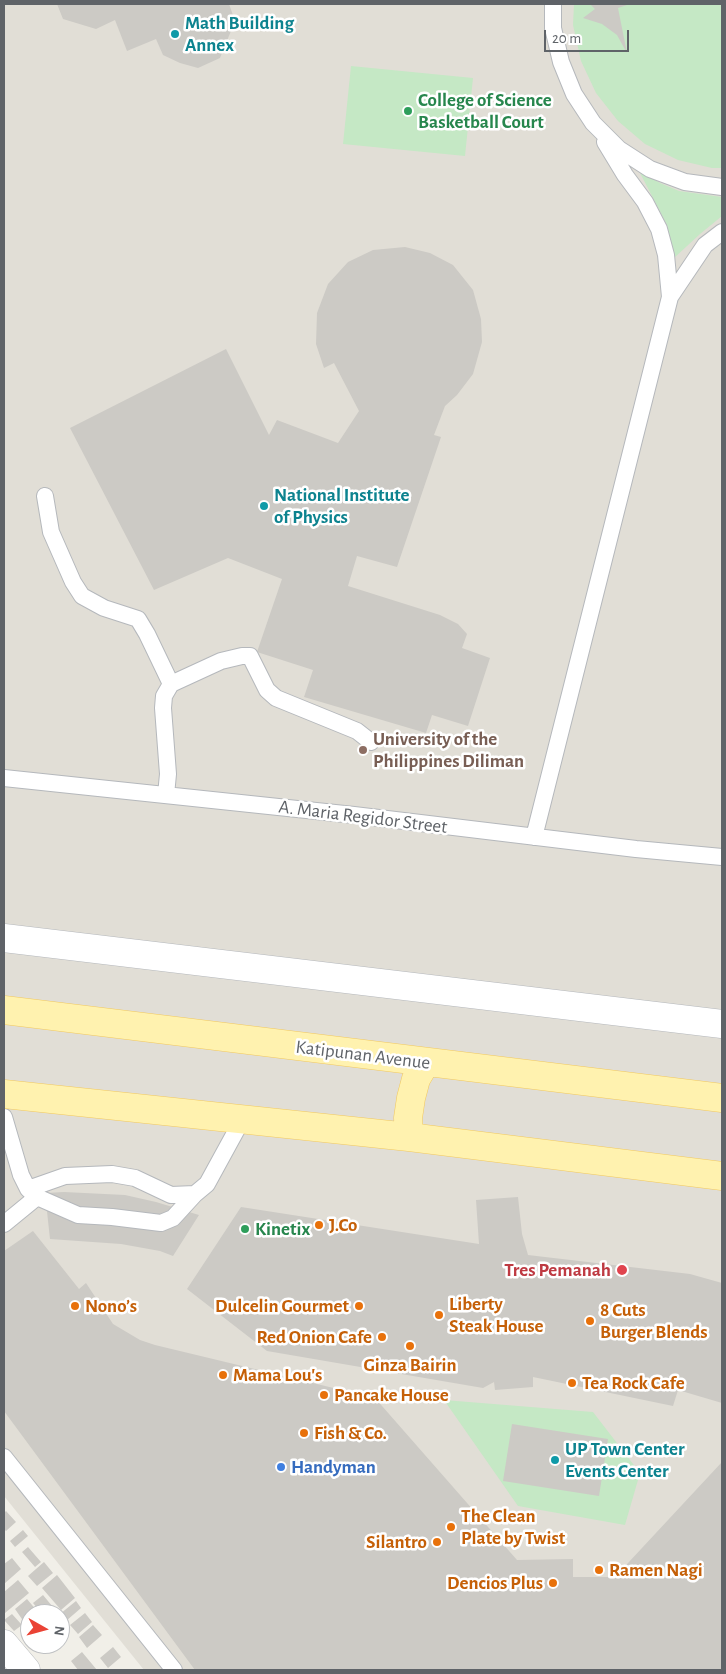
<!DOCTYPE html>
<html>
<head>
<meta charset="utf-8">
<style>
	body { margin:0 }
	#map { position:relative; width:726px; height:1674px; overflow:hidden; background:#f1efe8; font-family:"Alegreya Sans",sans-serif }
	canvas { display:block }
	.frame { position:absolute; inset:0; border:5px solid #5f6368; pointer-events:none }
	.north { position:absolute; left:20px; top:1604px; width:50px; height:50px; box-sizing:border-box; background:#fff; border:1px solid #bfc1c3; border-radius:50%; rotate:97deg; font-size:14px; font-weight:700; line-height:20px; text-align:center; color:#5f6368 }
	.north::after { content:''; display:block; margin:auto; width:18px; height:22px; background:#ea4335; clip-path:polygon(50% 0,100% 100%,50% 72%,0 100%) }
	.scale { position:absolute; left:544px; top:30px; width:85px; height:22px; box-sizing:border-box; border:2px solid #5f6368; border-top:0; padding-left:6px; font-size:15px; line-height:18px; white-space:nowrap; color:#5f6368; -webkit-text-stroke:4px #fff; paint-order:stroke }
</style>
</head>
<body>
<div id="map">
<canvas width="726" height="1674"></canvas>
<div class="frame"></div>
<div class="north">N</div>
<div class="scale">20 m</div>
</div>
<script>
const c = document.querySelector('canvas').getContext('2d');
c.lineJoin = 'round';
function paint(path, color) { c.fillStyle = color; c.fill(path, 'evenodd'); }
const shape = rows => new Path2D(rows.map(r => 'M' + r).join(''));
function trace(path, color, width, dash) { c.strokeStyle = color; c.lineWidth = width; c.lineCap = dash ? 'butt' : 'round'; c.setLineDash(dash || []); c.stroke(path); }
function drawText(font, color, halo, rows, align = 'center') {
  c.font = font + ' "Alegreya Sans",sans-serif'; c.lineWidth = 5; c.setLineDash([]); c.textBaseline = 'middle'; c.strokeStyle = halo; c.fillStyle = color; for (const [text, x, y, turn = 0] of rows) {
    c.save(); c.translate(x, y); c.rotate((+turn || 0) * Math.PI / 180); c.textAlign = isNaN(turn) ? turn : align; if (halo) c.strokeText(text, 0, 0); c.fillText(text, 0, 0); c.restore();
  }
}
paint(shape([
	[4,4,722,4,722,1670,144,1670,4,1496]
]), '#e1ded6');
paint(shape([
	[574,4,722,4,722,168,712,168,678,160,645,144,618,121,596,93,581,61,573,25],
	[351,66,473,78,465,156,343,144],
	[639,171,660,183,679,191,722,197,722,216,700,234,674,258,667,225],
	[444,1400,593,1412,640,1473,625,1525,518,1506]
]), '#c5e8c5');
paint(shape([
	[57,4,229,4,235,21,220,58,198,68,180,63,163,55,156,39,127,51,115,20,96,29,63,19],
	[590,4,630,4,618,8,627,53,617,35,602,24,583,18,595,9],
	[405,247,430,253,453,265,473,290,481,319,482,342,473,374,457,395,445,406,434,435,441,437,397,567,357,556,348,586,440,615,458,624,467,634,462,648,490,658,468,726,432,715,426,733,304,697,313,670,257,652,282,579,228,558,154,590,70,428,226,349,269,435,277,420,338,443,359,411,334,363,324,368,316,344,317,313,328,284,348,262,373,250],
	[64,1192,125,1195,156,1202,199,1215,173,1256,160,1251,121,1244,50,1239,45,1193],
	[518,1197,522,1234,528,1255,690,1274,722,1283,722,1403,678,1390,673,1406,533,1377,533,1387,495,1390,494,1382,483,1388,267,1351,187,1289,241,1207,479,1244,476,1200],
	[33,1231,79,1289,86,1283,113,1324,140,1340,155,1345,375,1398,517,1560,573,1559,573,1577,615,1577,722,1462,722,1670,195,1670,4,1411,4,1251],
	[512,1424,608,1439,599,1496,503,1481],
	[6,1511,16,1522,6,1531,4,1529,4,1513],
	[23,1530,28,1536,15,1547,10,1541],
	[28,1547,41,1562,35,1567,22,1552],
	[12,1558,21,1569,4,1584,4,1564],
	[44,1562,53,1573,37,1586,28,1576],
	[57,1575,75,1598,61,1610,42,1588],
	[18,1580,29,1593,5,1613,4,1612,4,1592],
	[43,1595,57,1612,54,1614,42,1614,33,1603],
	[27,1599,37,1611,33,1614,30,1614,30,1617,24,1622,15,1609],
	[76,1601,81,1608,66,1621,60,1614],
	[85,1613,92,1622,78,1634,70,1625],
	[12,1614,22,1625,14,1631,4,1620],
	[93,1625,102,1635,87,1648,79,1637],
	[113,1647,121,1657,108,1668,100,1658],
	[82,1652,97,1670,78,1670,71,1661]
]), '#cccac5');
const service = shape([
	[553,4,553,28,561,62,574,94,593,123,619,149,650,169,685,182,722,187],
	[605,142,625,175,645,202,659,229,666,255,670,297],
	[45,496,51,532,73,582,82,596,104,608,138,619,147,634,171,684],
	[4,778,354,815,636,849,722,857],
	[166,795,168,774,163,708,164,696,171,684,221,661,242,656,250,656,267,690,276,698,357,731,371,742],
	[534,837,670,297,705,245,722,232],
	[4,1117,21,1175,28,1189,37,1197,78,1215,112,1217,161,1223,173,1218,195,1194],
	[28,1189,65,1176,112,1174,135,1178,171,1195,195,1194,207,1184,242,1120],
	[4,1224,37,1197],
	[4,1457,174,1670]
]);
const minor = shape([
	[4,1644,26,1670]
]);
const tertiary = shape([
	[4,938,722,1024]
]);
const primary = shape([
	[4,1010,722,1098],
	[4,1094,409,1137,722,1176],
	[409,1137,408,1118,411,1098,416,1079,426,1062]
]);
trace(service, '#b5b8bc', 18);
trace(minor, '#b5b8bc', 29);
trace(tertiary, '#b5b8bc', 29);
trace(primary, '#f2c960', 29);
trace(service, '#fff', 16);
trace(minor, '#fff', 28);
trace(tertiary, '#fff', 28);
trace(primary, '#fff2af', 28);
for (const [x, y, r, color] of [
	[175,34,5,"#0f9aa8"],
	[408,111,5,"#2e9e5b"],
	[264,506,5,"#0f9aa8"],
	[363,750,5,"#8d6e63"],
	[319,1225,5,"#e8710a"],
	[245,1229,5,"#2e9e5b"],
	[622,1270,6,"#e0444e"],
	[75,1306,5,"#e8710a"],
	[359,1306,5,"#e8710a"],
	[439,1315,5,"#e8710a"],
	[590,1321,5,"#e8710a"],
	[382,1337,5,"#e8710a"],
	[410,1346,5,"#e8710a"],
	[223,1375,5,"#e8710a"],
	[572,1383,5,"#e8710a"],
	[324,1395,5,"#e8710a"],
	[304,1433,5,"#e8710a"],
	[555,1460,5,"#0f9aa8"],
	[281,1467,5,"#3f7fe0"],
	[451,1527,5,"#e8710a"],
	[437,1542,5,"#e8710a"],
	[599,1570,5,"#e8710a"],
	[553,1583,5,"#e8710a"]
]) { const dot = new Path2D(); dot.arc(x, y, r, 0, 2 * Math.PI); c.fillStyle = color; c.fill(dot); trace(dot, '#fff', 2); }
drawText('bold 19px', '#0d838f', '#fff', [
	["Math Building",185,23],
	["Annex",185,45],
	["National Institute",274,495],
	["of Physics",274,517],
	["UP Town Center",565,1449],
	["Events Center",565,1471]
], 'left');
drawText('bold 19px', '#27864d', '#fff', [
	["College of Science",418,100],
	["Basketball Court",418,122],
	["Kinetix",255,1229]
], 'left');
drawText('bold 19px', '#785e54', '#fff', [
	["University of the",373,739],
	["Philippines Diliman",373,761]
], 'left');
drawText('19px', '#5f6368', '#fff', [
	["A. Maria Regidor Street",363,817,7],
	["Katipunan Avenue",363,1055,7]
]);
drawText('bold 19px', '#c56008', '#fff', [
	["J.Co",329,1225],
	["Liberty",449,1304],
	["Steak House",449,1326],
	["Nono’s",85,1306],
	["Dulcelin Gourmet",349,1306,"right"],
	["8 Cuts",600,1310],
	["Burger Blends",600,1332],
	["Red Onion Cafe",372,1337,"right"],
	["Ginza Bairin",410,1365,"center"],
	["Mama Lou's",233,1375],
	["Tea Rock Cafe",582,1383],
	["Pancake House",334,1395],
	["Fish & Co.",314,1433],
	["The Clean",461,1516],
	["Plate by Twist",461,1538],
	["Silantro",427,1542,"right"],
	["Ramen Nagi",609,1570],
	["Dencios Plus",543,1583,"right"]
], 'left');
drawText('bold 19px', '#be3a42', '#fff', [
	["Tres Pemanah",611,1270]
], 'right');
drawText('bold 19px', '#366cbe', '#fff', [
	["Handyman",291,1467]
], 'left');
</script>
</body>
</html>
